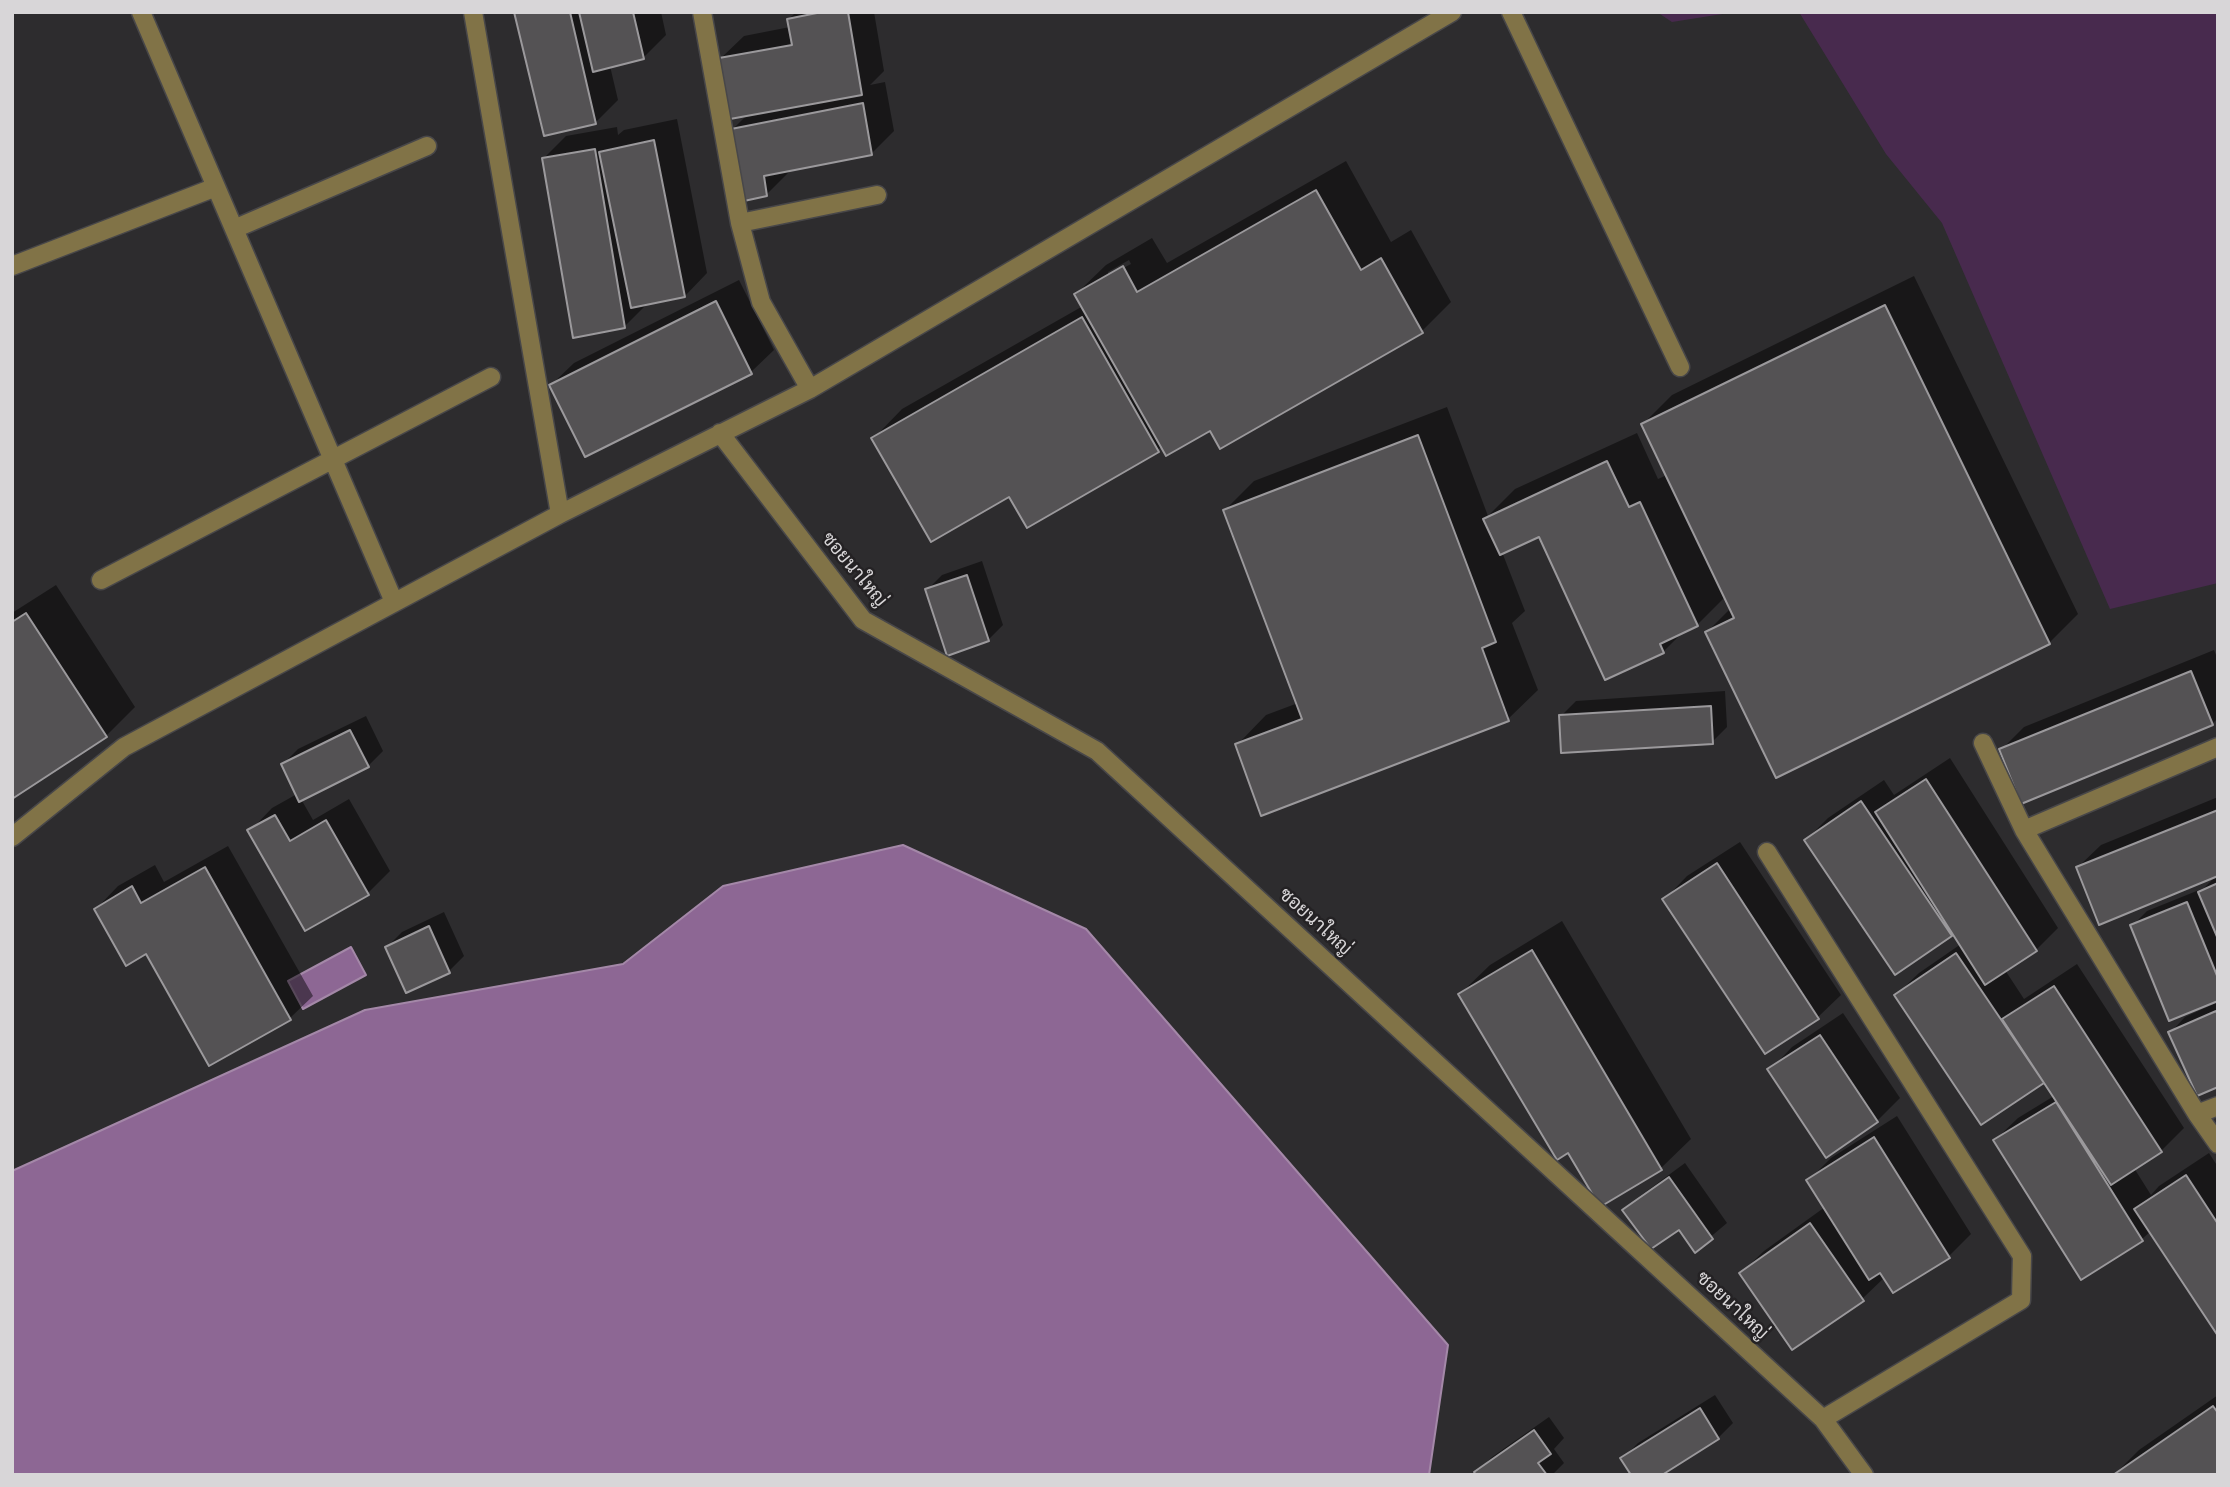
<!DOCTYPE html>
<html>
<head>
<meta charset="utf-8">
<style>
	body { margin:0 }
	#map { position:relative; width:2230px; height:1487px; overflow:hidden; background:#2d2c2e; font-family:Arial,sans-serif }
	canvas { display:block }
	.frame { position:absolute; inset:0; border:14px solid #d8d6d8; pointer-events:none }
</style>
</head>
<body>
<div id="map">
<canvas width="2230" height="1487"></canvas>
<div class="frame"></div>
</div>
<script>
const c = document.querySelector('canvas').getContext('2d');
c.lineJoin = 'round';
function paint(path, color) { c.fillStyle = color; c.fill(path, 'evenodd'); }
const shape = rows => new Path2D(rows.map(r => 'M' + r).join(''));
function trace(path, color, width, dash) { c.strokeStyle = color; c.lineWidth = width; c.lineCap = dash ? 'butt' : 'round'; c.setLineDash(dash || []); c.stroke(path); }
function drawText(font, color, halo, rows, align = 'center') {
  c.font = font + ' Arial,Sarabun,sans-serif'; c.lineWidth = 5; c.setLineDash([]); c.textBaseline = 'middle'; c.strokeStyle = halo; c.fillStyle = color; for (const [text, x, y, turn = 0] of rows) {
    c.save(); c.translate(x, y); c.rotate((+turn || 0) * Math.PI / 180); c.textAlign = isNaN(turn) ? turn : align; if (halo) c.strokeText(text, 0, 0); c.fillText(text, 0, 0); c.restore();
  }
}
paint(shape([
	[1657,12,1735,12,1672,22],
	[1799,12,2218,12,2218,583,2110,609,1942,223,1886,154]
]), '#482a4e');
const water = shape([
	[903,845,1086,929,1448,1345,1429,1475,12,1475,12,1171,365,1010,623,964,723,886,903,845],
	[351,947,366,975,303,1009,288,981,351,947]
]);
paint(water, '#8d6794');
trace(water, '#a488a8', 2);
paint(shape([
	[516,12,661,12,666,35,643,58,610,66,618,100,596,122,545,134],
	[796,12,874,12,884,71,870,85,885,82,894,131,871,154,789,169,789,172,767,194,733,129,749,113,721,58,744,36,790,27,789,19],
	[677,119,707,273,685,296,647,304,624,327,544,158,566,136,617,127,618,135,624,130],
	[1346,161,1391,242,1411,230,1451,302,1422,331,1221,446,1211,429,1162,447,1028,526,1010,494,873,439,902,409,1083,306,1076,294,1106,265,1152,238,1167,263],
	[1129,260,1131,264,1108,276,1108,272],
	[1914,276,2078,614,2049,643,1707,632,1731,608,1726,596,1697,625,1685,630,1663,652,1539,535,1502,552,1525,611,1512,623,1538,690,1508,719,1237,745,1266,715,1298,703,1225,510,1254,481,1447,407,1488,516,1515,489,1637,433,1658,479,1667,475,1643,424,1672,395],
	[739,280,774,350,751,372,586,455,551,385,574,363],
	[982,561,1003,625,988,640,927,590,942,575],
	[56,585,135,707,106,736,12,797,12,613],
	[2214,650,2218,660,2218,718,2212,724,2001,750,2024,727],
	[1725,691,1727,727,1712,742,1561,716,1576,701],
	[366,716,383,751,368,766,301,799,313,820,349,799,390,871,368,893,250,831,272,808,297,794,283,764,298,749],
	[1950,758,2058,928,2036,950,2005,970,2024,999,2077,964,2184,1128,2161,1151,2134,1168,2151,1195,2159,1186,2209,1153,2218,1167,2218,1333,2151,1231,2142,1239,1995,1140,2018,1118,2054,1096,2044,1081,1982,1122,1896,995,1919,973,1961,944,1954,931,1951,934,1806,840,1828,818,1884,780,1894,795],
	[2218,797,2218,1085,2170,1033,2185,1017,2216,1003,2215,1001,2132,926,2147,911,2204,888,2217,875,2078,867,2101,845],
	[1740,842,1841,995,1818,1017,1766,1052,1665,899,1687,876],
	[228,846,313,996,290,1018,147,952,96,909,118,886,155,865,164,882],
	[444,912,464,956,449,971,407,991,387,947,402,932],
	[1562,921,1691,1139,1661,1168,1601,1205,1569,1151,1460,994,1490,965],
	[1843,1013,1900,1098,1877,1121,1770,1070,1792,1047],
	[1897,1116,1971,1234,1948,1257,1885,1277,1862,1299,1741,1273,1764,1251,1825,1207,1809,1180,1831,1158],
	[1685,1163,1727,1223,1695,1250,1679,1227,1625,1211,1640,1196],
	[1715,1395,1733,1423,1718,1438,1623,1458,1638,1443],
	[2218,1395,2218,1475,2114,1475,2139,1450],
	[1549,1417,1564,1438,1554,1449,1564,1463,1552,1475,1479,1475,1477,1472,1492,1457]
]), '#0007');
const building = shape([
	[514,12,570,12,596,124,544,136,514,12],
	[579,12,633,12,644,59,593,72,579,12],
	[822,12,848,12,862,95,730,119,719,58,792,45,787,19,822,12],
	[863,103,872,155,764,176,767,196,744,201,731,129,863,103],
	[654,140,685,297,631,308,599,152,654,140],
	[595,149,625,328,573,338,542,158,595,149],
	[1316,190,1361,270,1381,258,1423,333,1220,449,1210,431,1166,456,1074,294,1123,266,1137,292,1316,190],
	[716,301,752,374,585,457,549,385,716,301],
	[1885,305,2050,644,1776,778,1705,632,1734,618,1641,424,1885,305],
	[1082,317,1159,452,1027,528,1009,497,931,542,871,438,1082,317],
	[1418,435,1496,642,1482,648,1509,721,1261,816,1235,744,1302,719,1223,510,1418,435],
	[1607,461,1629,507,1640,502,1698,626,1660,644,1664,653,1605,680,1539,537,1500,555,1483,519,1607,461],
	[967,575,989,641,947,656,925,589,967,575],
	[26,613,107,737,12,799,12,622,26,613],
	[2191,671,2213,725,2021,804,1999,749,2191,671],
	[1711,706,1713,744,1561,753,1559,715,1711,706],
	[350,730,369,767,299,802,281,764,350,730],
	[1926,779,2037,951,1985,985,1875,812,1926,779],
	[1861,801,1952,936,1895,975,1804,840,1861,801],
	[2218,810,2218,876,2099,925,2076,867,2218,810],
	[275,815,290,841,326,820,369,895,305,931,247,830,275,815],
	[1717,863,1819,1019,1765,1054,1662,899,1717,863],
	[205,867,291,1020,209,1066,146,954,126,966,94,909,132,886,141,903,205,867],
	[2218,883,2218,939,2198,892,2218,883],
	[2187,902,2218,978,2218,1001,2169,1021,2130,925,2187,902],
	[429,926,450,973,406,993,385,947,429,926],
	[1532,950,1662,1170,1600,1207,1568,1153,1557,1160,1458,994,1532,950],
	[1956,953,2044,1083,1981,1125,1894,995,1956,953],
	[2054,986,2162,1152,2111,1185,2002,1019,2054,986],
	[2216,1011,2218,1015,2218,1087,2197,1096,2168,1032,2216,1011],
	[1820,1035,1878,1122,1826,1158,1767,1069,1820,1035],
	[2056,1102,2143,1241,2081,1280,1993,1140,2056,1102],
	[1874,1137,1950,1258,1893,1293,1880,1273,1869,1280,1806,1180,1874,1137],
	[2186,1175,2218,1224,2218,1336,2134,1209,2186,1175],
	[1669,1177,1713,1239,1695,1253,1679,1230,1651,1249,1622,1210,1669,1177],
	[1810,1223,1864,1301,1792,1350,1739,1273,1810,1223],
	[2213,1406,2218,1413,2218,1475,2113,1475,2213,1406],
	[1700,1408,1719,1439,1662,1475,1631,1475,1620,1458,1700,1408],
	[1534,1430,1551,1454,1538,1463,1547,1475,1476,1475,1474,1472,1534,1430]
]);
paint(building, '#545254');
trace(building, '#9b999c', 2);
const minor = shape([
	[141,12,394,602],
	[473,12,560,514],
	[702,12,740,223,761,302,810,389],
	[1511,12,1680,367],
	[740,223,877,195],
	[234,229,427,146],
	[12,266,216,187],
	[720,433,863,620,1097,751,1823,1419,1864,1475],
	[101,580,491,377],
	[1983,743,2024,830,2197,1114,2218,1144],
	[2024,830,2218,747],
	[12,837,124,747,560,514,810,389,1452,12],
	[1767,852,2022,1256,2021,1300,1823,1419],
	[2197,1114,2218,1106]
]);
trace(minor, '#484749', 21);
trace(minor, '#817347', 18);
drawText('19px', '#d8d6d8', '#242224', [
	["ซอยนาใหญ่",854,570,50],
	["ซอยนาใหญ่",1315,922,42],
	["ซอยนาใหญ่",1732,1306,43]
]);
</script>
</body>
</html>
